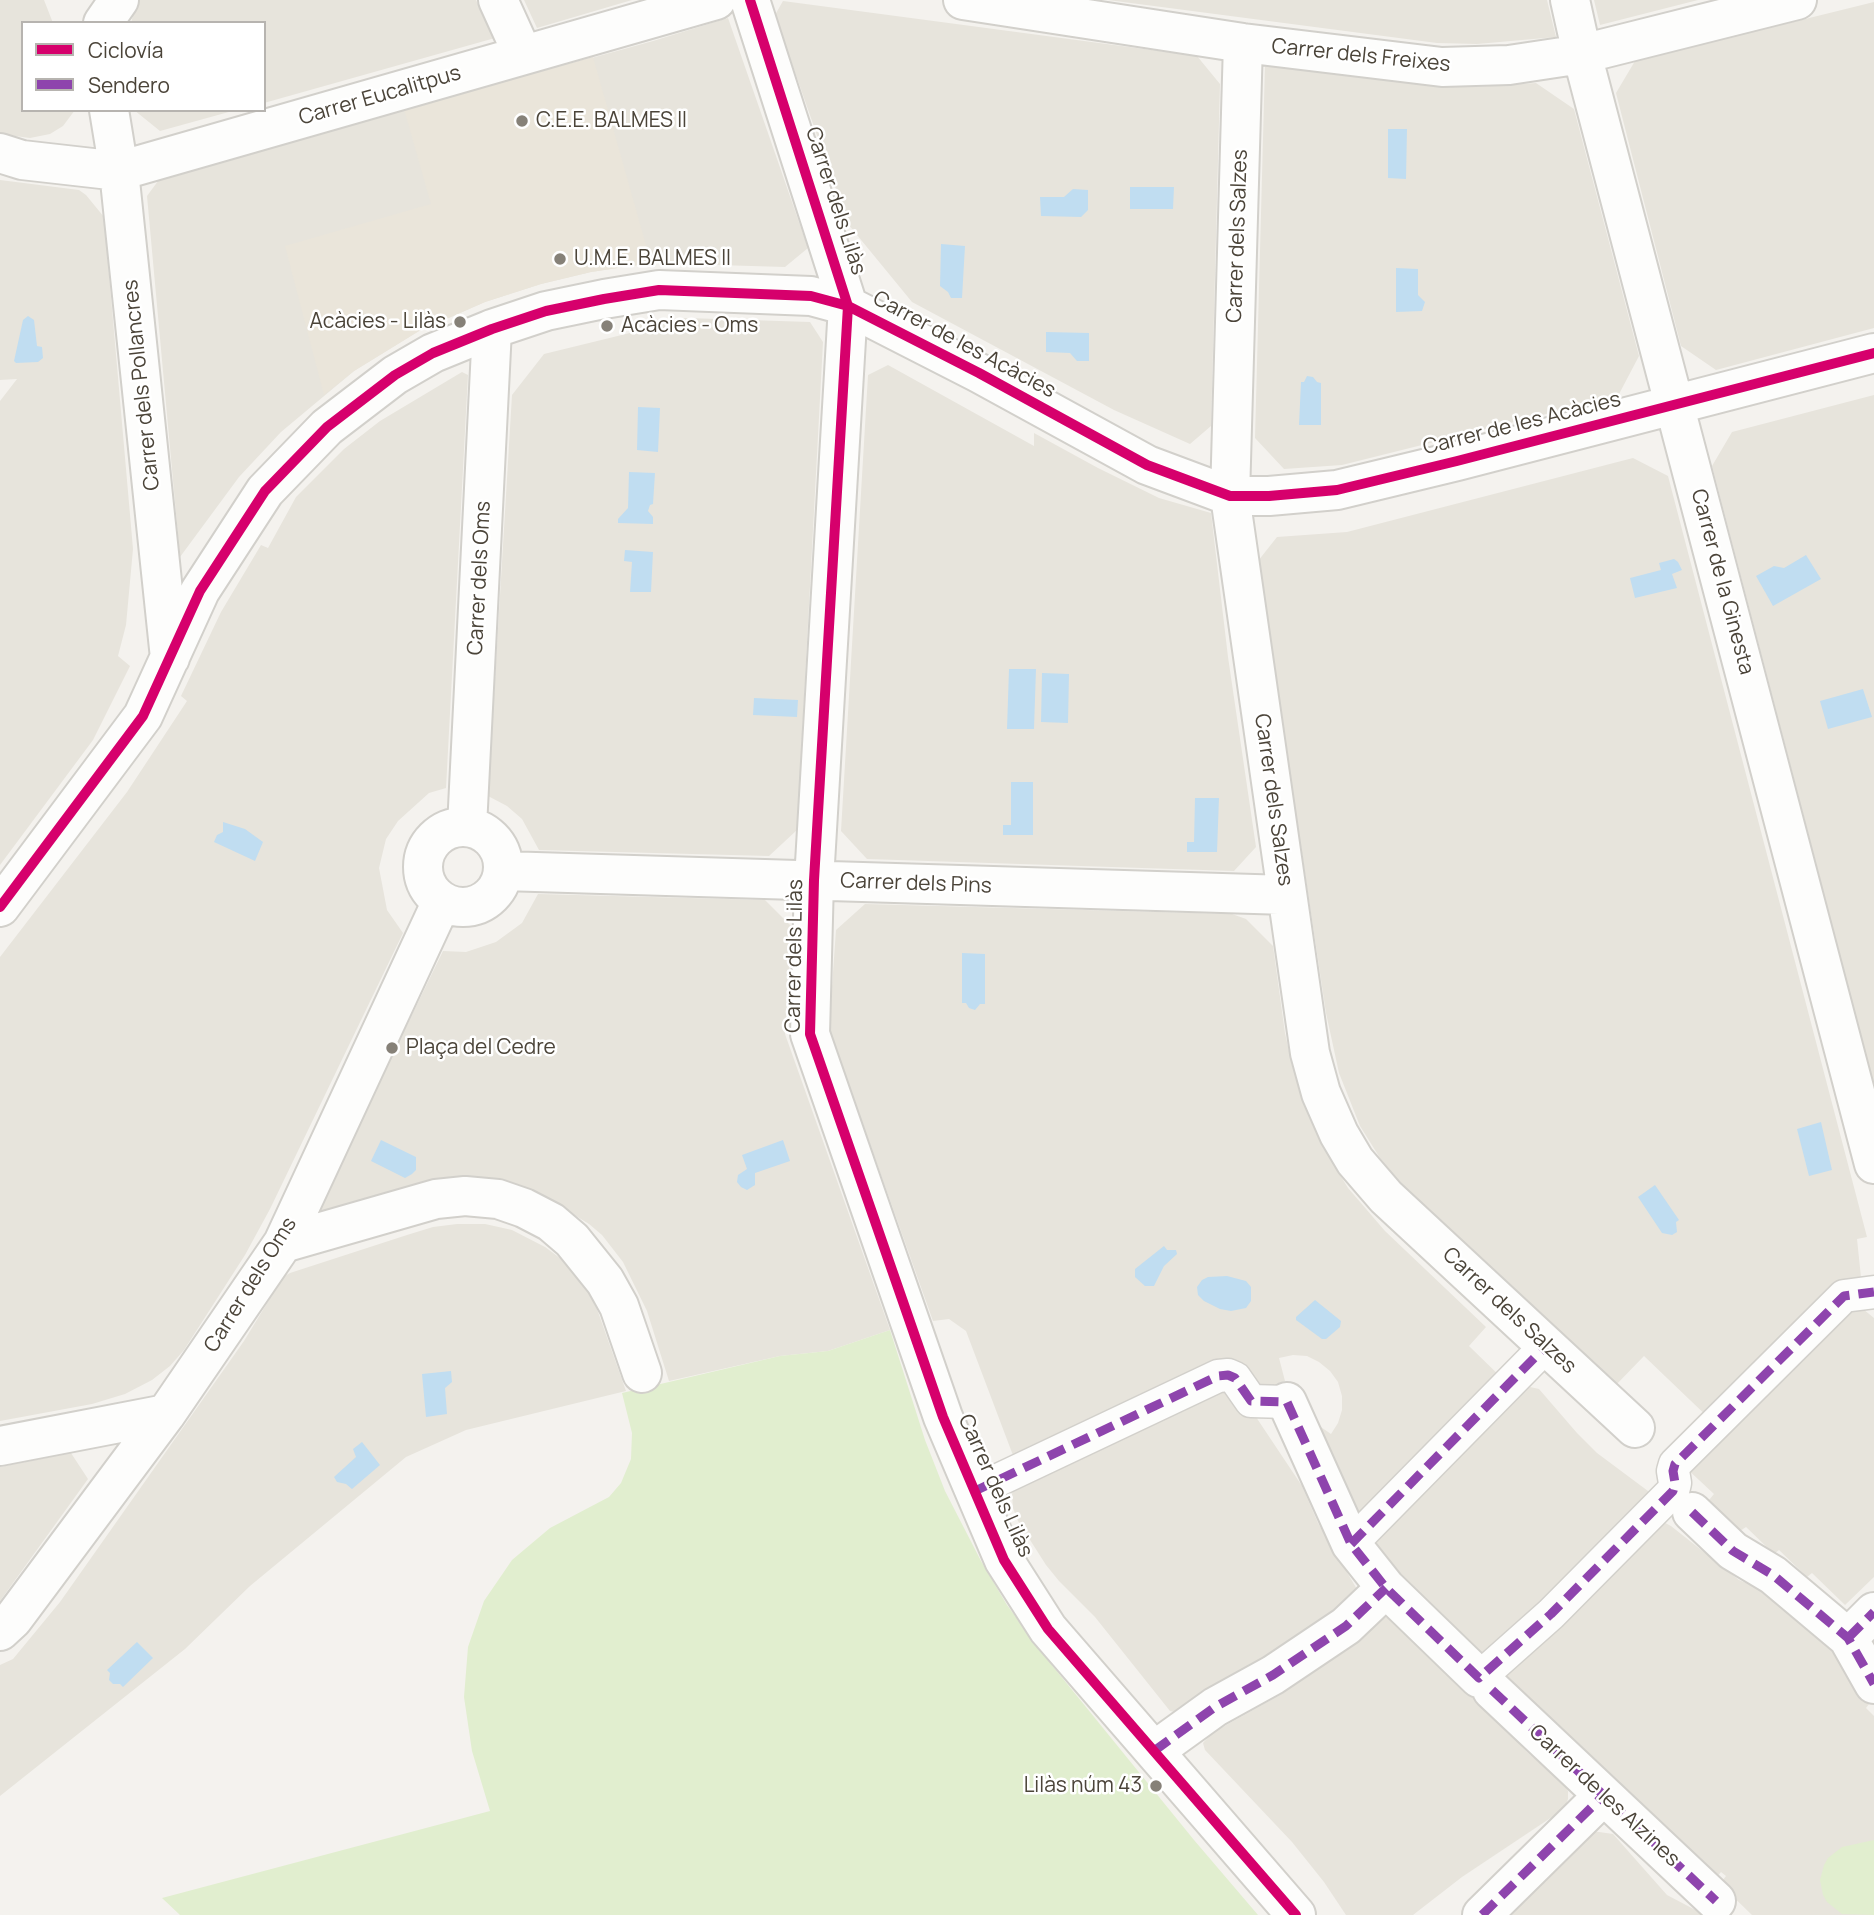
<!DOCTYPE html>
<html>
<head>
<meta charset="utf-8">
<style>
	body { margin:0 }
	#map { position:relative; width:1874px; height:1915px; overflow:hidden; background:#f4f2ee; font-family:Manrope,sans-serif }
	canvas { display:block }
	.legend { position:absolute; left:21px; top:21px; width:245px; height:91px; box-sizing:border-box; background:#fff; border:2px solid #b7b4b0; margin:0; padding:9px 12px; list-style:none; font-size:21px; color:#4b4439 }
	.legend li { display:flex; align-items:center; gap:14px; height:35px }
	.legend b { width:35px; border:2px solid #b7b4b0 }
</style>
</head>
<body>
<div id="map">
<canvas width="1874" height="1915"></canvas>
<ul class="legend">
<li><b style="height:9px;background:#d6006c"></b>Ciclovía</li>
<li><b style="height:9px;background:#8e44ad"></b>Sendero</li>
</ul>
</div>
<script>
const c = document.querySelector('canvas').getContext('2d');
c.lineJoin = 'round';
function paint(path, color) { c.fillStyle = color; c.fill(path, 'evenodd'); }
const shape = rows => new Path2D(rows.map(r => 'M' + r).join(''));
function trace(path, color, width, dash) { c.strokeStyle = color; c.lineWidth = width; c.lineCap = dash ? 'butt' : 'round'; c.setLineDash(dash || []); c.stroke(path); }
function drawText(font, color, halo, rows, align = 'center') {
  c.font = font + ' Manrope,sans-serif'; c.lineWidth = 5; c.setLineDash([]); c.textBaseline = 'middle'; c.strokeStyle = halo; c.fillStyle = color; for (const [text, x, y, turn = 0] of rows) {
    c.save(); c.translate(x, y); c.rotate((+turn || 0) * Math.PI / 180); c.textAlign = isNaN(turn) ? turn : align; if (halo) c.strokeText(text, 0, 0); c.fillText(text, 0, 0); c.restore();
  }
}
paint(shape([
	[0,0,44,0,53,23,23,23,23,110,75,110,63,126,50,134,30,138,0,134],
	[137,0,476,0,495,38,264,103,264,23,131,23],
	[524,0,632,0,537,28],
	[1108,0,1547,0,1556,37,1477,44,1437,43],
	[1594,0,1698,0,1600,25],
	[783,1,1197,56,1220,84,1211,426,1190,444,1114,410,912,302,848,224,775,15],
	[1874,2,1874,328,1716,370,1681,346,1616,93,1635,61],
	[728,18,808,248,785,267,651,263,591,272,541,284,485,302,419,331,354,371,281,432,239,477,180,557,147,196,161,177,653,41],
	[1265,64,1438,87,1474,87,1536,83,1574,109,1639,356,1618,396,1342,465,1284,469,1255,438],
	[134,110,236,110,160,131],
	[0,180,79,190,86,195,104,217,133,549,126,625,118,656,130,666,93,740,0,865,0,401,17,379,0,380],
	[687,318,810,322,823,342,797,830,769,856,539,850,522,819,507,806,488,796,512,395,544,354,634,332,635,321],
	[888,365,1034,446,1034,433,1098,468,1159,498,1211,513,1228,657,1256,847,1234,871,867,859,841,831,868,375],
	[462,372,468,375,446,788,429,793,398,821,386,839,379,868,387,910,403,933,270,1209,245,1255,184,1350,170,1366,152,1380,125,1394,92,1404,0,1421,0,957,127,792,187,701,181,696,221,612,261,545,268,548,296,497,344,449,380,421],
	[1874,395,1874,1085,1712,466,1732,432],
	[1633,458,1668,476,1867,1237,1857,1239,1862,1287,1714,1423,1644,1356,1614,1387,1403,1187,1380,1158,1360,1126,1339,1073,1326,1013,1258,561,1277,537,1347,532],
	[538,894,765,900,792,927,785,1034,890,1330,828,1351,780,1356,669,1381,647,1311,623,1262,602,1235,589,1224,542,1195,517,1185,481,1178,446,1178,314,1216,443,951,466,952,496,942,522,923],
	[865,904,1232,914,1246,919,1273,946,1285,1033,1292,1065,1306,1108,1323,1147,1348,1188,1385,1231,1486,1327,1469,1346,1507,1383,1355,1534,1312,1421,1331,1434,1338,1423,1342,1410,1342,1396,1338,1382,1330,1371,1319,1362,1307,1356,1293,1355,1279,1358,1285,1381,1248,1394,1240,1378,1014,1458,966,1331,949,1319,933,1321,829,1029,836,930],
	[457,1224,485,1224,512,1230,545,1247,568,1264,587,1289,597,1309,626,1391,466,1430,406,1457,250,1586,185,1649,0,1796,0,1665,13,1659,60,1602,244,1341,283,1277,290,1273,407,1235,433,1227],
	[1834,1309,1863,1309,1874,1318,1874,1577,1845,1605,1812,1573,1807,1577,1779,1550,1774,1554,1746,1527,1740,1531,1709,1500,1714,1494,1684,1466],
	[1236,1387,1302,1486,1318,1523,1358,1591,1354,1597,1282,1650,1175,1712,1170,1711,1095,1617,1059,1581,1046,1565,1018,1521,1013,1508,1012,1495,1015,1476,1145,1414],
	[1530,1387,1539,1389,1577,1433,1597,1453,1648,1491,1655,1501,1483,1653,1451,1631,1369,1549,1441,1463],
	[71,1453,88,1479,0,1601,0,1467],
	[1650,1515,1671,1526,1739,1580,1760,1589,1779,1601,1844,1658,1869,1704,1866,1708,1874,1716,1874,1915,1752,1915,1720,1884,1726,1876,1721,1872,1715,1879,1495,1672],
	[1382,1617,1392,1618,1466,1685,1527,1752,1564,1784,1568,1791,1568,1799,1565,1807,1555,1815,1462,1877,1413,1915,1346,1915,1324,1882,1292,1842,1205,1750,1203,1743,1212,1733,1280,1695],
	[1592,1831,1613,1834,1667,1895,1705,1915,1504,1915]
]), '#e7e4dc');
paint(shape([
	[593,57,651,263,591,272,541,284,485,302,419,331,354,371,324,395,285,246,431,204,404,109]
]), '#eae5da');
paint(shape([
	[890,1330,925,1440,945,1491,981,1561,1007,1605,1051,1664,1194,1840,1258,1915,180,1915,162,1898,490,1811,472,1751,464,1697,468,1647,484,1601,512,1560,550,1528,609,1497,621,1483,631,1459,632,1433,622,1393,780,1356,828,1351],
	[1874,1840,1874,1915,1842,1914,1827,1902,1823,1895,1820,1880,1824,1865,1828,1858,1842,1847]
]), '#e1eecf');
paint(shape([
	[1388,129,1407,129,1406,179,1388,178],
	[1130,187,1174,187,1173,209,1130,209],
	[1073,189,1088,190,1088,210,1081,217,1041,216,1040,197,1064,197],
	[941,244,965,246,962,298,951,298,948,292,940,286],
	[1396,268,1418,269,1418,295,1425,302,1422,311,1396,312],
	[28,316,34,320,37,346,42,347,43,358,38,362,16,363,14,361,23,320],
	[1046,332,1089,333,1089,361,1077,361,1070,353,1046,352],
	[1307,376,1313,377,1317,382,1321,383,1321,425,1299,425,1301,382,1304,382],
	[638,407,660,408,658,452,637,450],
	[629,472,655,473,653,504,650,505,648,511,653,517,653,524,618,523,618,519,628,508],
	[625,550,653,552,651,592,630,592,632,562,624,561],
	[1806,555,1821,579,1773,606,1756,576,1774,566,1784,568],
	[1674,559,1678,562,1682,570,1672,574,1677,588,1635,598,1630,578,1661,570,1659,563],
	[1009,669,1036,669,1034,729,1007,729],
	[1042,673,1069,674,1068,723,1041,722],
	[1863,689,1872,717,1828,729,1820,701],
	[754,698,798,700,797,717,753,715],
	[1011,782,1033,782,1033,835,1003,835,1003,825,1011,825],
	[1195,798,1219,798,1217,852,1187,852,1187,842,1194,842],
	[223,822,245,829,263,842,255,861,214,842,217,835,223,832],
	[962,953,985,954,985,1004,980,1004,975,1010,969,1008,966,1003,962,1003],
	[1821,1122,1832,1170,1809,1176,1797,1129],
	[381,1140,416,1157,416,1170,412,1174,405,1178,371,1161],
	[783,1140,790,1161,755,1173,755,1185,747,1190,741,1187,737,1182,738,1175,747,1169,742,1155],
	[1655,1185,1679,1220,1676,1222,1677,1232,1672,1235,1662,1233,1638,1197],
	[1164,1246,1167,1250,1176,1250,1177,1254,1164,1266,1154,1286,1145,1286,1135,1277,1135,1269],
	[1227,1276,1246,1281,1251,1287,1251,1301,1246,1308,1231,1311,1220,1309,1204,1301,1198,1295,1197,1287,1202,1280,1208,1277],
	[1315,1300,1341,1321,1340,1327,1326,1339,1322,1339,1296,1320,1296,1317],
	[451,1371,452,1382,445,1388,447,1414,426,1417,422,1374],
	[362,1442,380,1465,352,1489,346,1484,337,1482,334,1477,356,1457,353,1449],
	[137,1642,153,1658,123,1687,120,1684,113,1684,109,1680,110,1673,107,1670]
]), '#c0ddf1');
const pedestrian = shape([
	[975,1491,1218,1376,1228,1375,1235,1378,1251,1401,1287,1402],
	[1351,1544,1546,1346],
	[1479,1678,1551,1614,1673,1491,1675,1483,1673,1471,1675,1464,1844,1296,1874,1292]
]);
const minor = shape([
	[498,0,523,55],
	[750,0,848,306,814,880,810,1034,943,1417,1004,1560,1048,1629,1296,1915],
	[963,0,1243,43,1442,67,1509,65,1582,54,1797,0],
	[1570,0,1582,54,1874,1164],
	[103,23,119,0],
	[1243,43,1230,496,1310,1053,1321,1093,1339,1134,1355,1161,1386,1197,1635,1428],
	[109,110,119,171,170,658],
	[0,153,22,160,119,171,716,0],
	[467,827,492,329],
	'423 867a40 40 0 1 1 80 0a40 40 0 1 1-80 0Z',
	[503,871,1287,895],
	[0,907,143,716,200,591,265,491,327,427,395,375,433,353,492,329,546,311,604,299,659,290,811,296,848,306,979,373,1147,465,1230,496,1269,496,1337,490,1457,461,1874,353],
	[283,1243,436,1199,465,1196,498,1199,524,1208,551,1222,572,1240,605,1281,619,1306,642,1373],
	[1287,1402,1351,1544,1386,1588,1479,1678],
	[0,1446,166,1414],
	[1692,1512,1733,1551,1773,1575,1848,1638,1874,1684],
	[0,1631,13,1619,166,1414,283,1243,442,901],
	[1848,1638,1874,1612],
	[1492,1690,1716,1901],
	[1154,1751,1215,1707,1273,1675,1346,1626,1386,1588],
	[1482,1915,1603,1796]
]);
trace(pedestrian, '#d2d0cb', 35);
trace(minor, '#d2d0cb', 42);
trace(pedestrian, '#fdfdfc', 32);
trace(minor, '#fdfdfc', 38);
trace(shape([
	[975,1491,1218,1376,1228,1375,1235,1378,1251,1401,1287,1402,1351,1544,1386,1588,1479,1678,1551,1614,1673,1491,1675,1483,1673,1471,1675,1464,1844,1296,1874,1292],
	[1692,1512,1733,1551,1773,1575,1848,1638,1874,1684],
	[1351,1544,1546,1346],
	[1848,1638,1874,1612],
	[1492,1690,1716,1901],
	[1154,1751,1215,1707,1273,1675,1346,1626,1386,1588],
	[1482,1915,1603,1796]
]), '#8e44ad', 9, [18, 9]);
trace(shape([
	[750,0,848,306,814,880,810,1034,943,1417,1004,1560,1048,1629,1296,1915],
	[0,907,143,716,200,591,265,491,327,427,395,375,433,353,492,329,546,311,604,299,659,290,811,296,848,306,979,373,1147,465,1230,496,1269,496,1337,490,1457,461,1874,353]
]), '#d6006c', 10);
for (const [x, y, r, color] of [
	[522,121,7,"#868178"],
	[560,259,7,"#868178"],
	[460,322,7,"#868178"],
	[607,326,7,"#868178"],
	[392,1048,7,"#868178"],
	[1156,1786,7,"#868178"]
]) { const dot = new Path2D(); dot.arc(x, y, r, 0, 2 * Math.PI); c.fillStyle = color; c.fill(dot); trace(dot, '#fff', 2.5); }
drawText('21px', '#4b4439', '#fff', [
	["Carrer dels Freixes",1361,56,6],
	["Carrer Eucalitpus",380,96,-16],
	["Carrer dels Lilàs",835,201,72],
	["Carrer dels Salzes",1238,236,-88],
	["Carrer de les Acàcies",964,345,28],
	["Carrer dels Pollancres",142,385,-96],
	["Carrer de les Acàcies",1522,424,-14],
	["Carrer dels Oms",480,578,-87],
	["Carrer de la Ginesta",1722,582,75],
	["Carrer dels Salzes",1273,800,82],
	["Carrer dels Pins",916,884,2],
	["Carrer dels Lilàs",795,956,-89],
	["Carrer dels Oms",251,1285,-58],
	["Carrer dels Salzes",1509,1311,43],
	["Carrer dels Lilàs",995,1486,66],
	["Carrer de les Alzines",1604,1796,43]
]);
drawText('21px', '#4b4439', '#fff', [
	["C.E.E. BALMES II",536,121],
	["U.M.E. BALMES II",574,259],
	["Acàcies - Lilàs",446,322,"right"],
	["Acàcies - Oms",621,326],
	["Plaça del Cedre",406,1048],
	["Lilàs núm 43",1142,1786,"right"]
], 'left');
</script>
</body>
</html>
